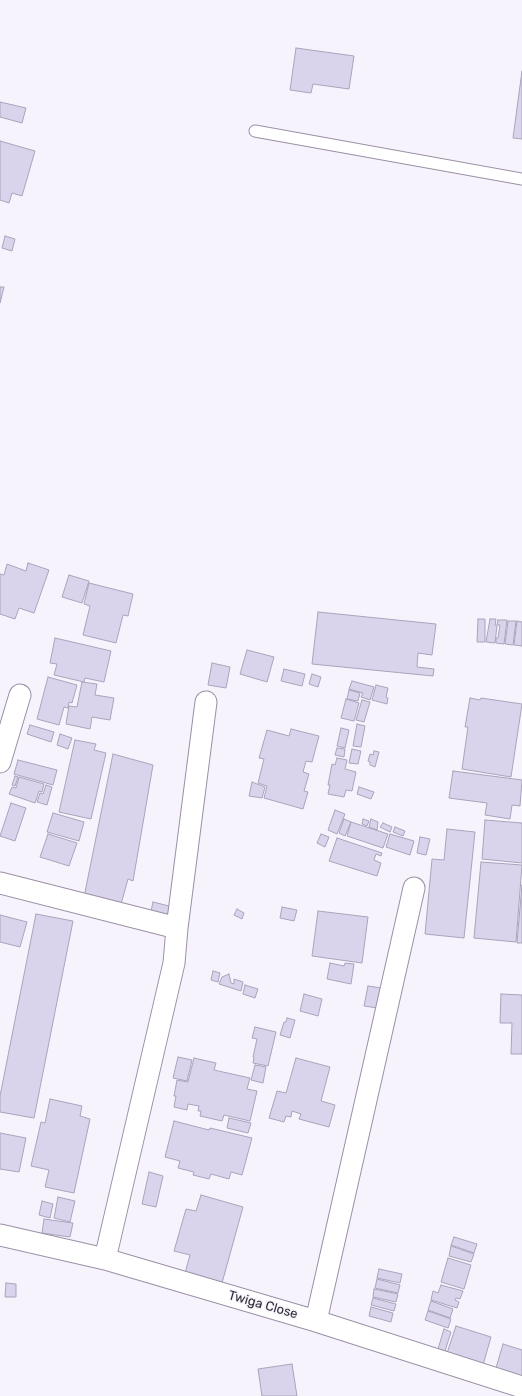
<!DOCTYPE html>
<html>
<head>
<meta charset="utf-8">
<style>
	body { margin:0 }
	canvas { display:block; background:#f7f3fc }
</style>
</head>
<body>
<canvas width="522" height="1396"></canvas>
<script>
const c = document.querySelector('canvas').getContext('2d');
c.lineJoin = 'round';
function paint(path, color) { c.fillStyle = color; c.fill(path, 'evenodd'); }
const shape = rows => new Path2D(rows.map(r => 'M' + r).join(''));
function trace(path, color, width, dash) { c.strokeStyle = color; c.lineWidth = width; c.lineCap = dash ? 'butt' : 'round'; c.setLineDash(dash || []); c.stroke(path); }
function drawText(font, color, halo, rows, align = 'center') {
  c.font = font + ' Rubik,sans-serif'; c.lineWidth = 3; c.setLineDash([]); c.textBaseline = 'middle'; c.strokeStyle = halo; c.fillStyle = color; for (const [text, x, y, turn = 0] of rows) {
    c.save(); c.translate(x, y); c.rotate((+turn || 0) * Math.PI / 180); c.textAlign = isNaN(turn) ? turn : align; if (halo) c.strokeText(text, 0, 0); c.fillText(text, 0, 0); c.restore();
  }
}
const building = shape([
	[296,48,354,56,349,89,313,84,311,93,290,90,296,48],
	[522,71,522,139,513,138,522,71],
	[0,102,26,108,22,123,0,117,0,102],
	[0,141,35,151,22,196,12,193,9,203,0,200,0,141],
	[5,236,15,239,12,251,2,248,5,236],
	[0,287,4,287,0,303,0,287],
	[28,563,49,570,34,613,19,608,15,619,0,614,0,574,4,575,7,564,26,571,28,563],
	[69,575,89,581,82,603,62,597,69,575],
	[89,583,133,594,128,616,123,615,116,643,83,635,90,606,84,604,89,583],
	[318,612,436,624,432,655,418,653,417,667,434,669,433,676,312,664,318,612],
	[478,619,485,619,485,642,477,642,478,619],
	[490,619,496,619,495,625,497,626,495,643,486,642,490,619],
	[498,620,507,620,504,644,496,643,496,638,498,638,500,625,497,625,498,620],
	[508,621,516,621,513,645,505,644,508,621],
	[517,621,522,622,522,646,514,645,517,621],
	[55,638,111,651,104,682,85,678,84,682,54,675,57,664,50,663,55,638],
	[247,650,274,657,267,682,240,674,247,650],
	[212,663,230,667,226,688,208,685,212,663],
	[284,669,305,674,302,686,281,681,284,669],
	[312,674,321,677,318,687,309,684,312,674],
	[48,677,77,685,72,703,69,702,68,708,64,707,59,725,37,719,48,677],
	[352,681,374,687,370,700,361,697,363,693,349,689,352,681],
	[82,682,97,684,95,695,114,698,110,720,92,717,90,729,66,724,69,706,77,707,82,682],
	[376,685,388,688,386,697,388,698,387,704,372,700,376,685],
	[349,690,360,693,358,701,347,699,349,690],
	[470,698,480,700,481,698,522,704,511,777,462,769,468,727,465,727,470,698],
	[346,699,359,703,354,721,341,718,346,699],
	[362,700,370,702,364,722,356,720,362,700],
	[357,724,365,726,361,747,353,746,357,724],
	[30,725,54,732,51,742,27,734,30,725],
	[341,728,349,730,345,748,337,746,341,728],
	[291,729,319,736,312,762,306,761,303,772,309,774,304,791,308,792,303,809,264,798,267,786,258,783,264,759,259,758,267,730,289,736,291,729],
	[60,734,72,738,68,749,57,745,60,734],
	[75,740,96,744,94,750,106,753,91,819,59,812,75,740],
	[337,748,345,749,344,757,335,755,337,748],
	[352,749,361,751,358,764,349,763,352,749],
	[374,751,379,752,375,767,370,765,370,762,368,761,370,754,373,755,374,751],
	[113,754,153,765,133,881,128,879,121,904,84,897,113,754],
	[337,758,347,760,345,769,356,772,352,791,346,790,344,797,328,794,330,785,328,785,332,764,335,765,337,758],
	[18,760,57,770,53,785,14,774,18,760],
	[453,771,522,780,520,806,512,805,510,819,485,815,487,803,449,798,453,771],
	[15,776,18,777,15,786,12,785,15,776],
	[19,777,44,784,42,792,39,791,35,803,9,794,12,787,16,788,19,777],
	[252,782,265,787,262,798,249,796,252,782],
	[46,785,52,787,47,805,37,802,40,793,43,794,46,785],
	[359,787,374,792,371,799,357,794,359,787],
	[11,803,26,808,15,841,0,836,11,803],
	[335,810,345,814,337,834,328,830,335,810],
	[53,813,84,822,79,841,47,832,53,813],
	[344,819,351,822,345,836,339,833,344,819],
	[363,819,369,821,367,826,362,824,363,819],
	[371,819,378,822,377,830,369,827,371,819],
	[485,820,522,823,522,863,482,859,485,820],
	[351,822,388,834,383,848,347,836,351,822],
	[383,823,392,827,390,832,380,827,383,823],
	[395,827,405,831,403,836,393,832,395,827],
	[447,829,475,832,464,938,425,934,432,859,444,860,447,829],
	[48,834,77,843,69,866,40,857,48,834],
	[321,834,329,837,325,847,317,843,321,834],
	[390,834,414,841,410,855,386,847,390,834],
	[420,837,430,839,426,855,417,853,420,837],
	[337,838,382,853,381,856,376,854,374,860,381,863,377,876,329,861,337,838],
	[481,862,522,865,516,942,474,938,481,862],
	[522,885,522,943,517,943,522,885],
	[153,902,177,908,166,924,149,920,153,902],
	[282,907,297,910,294,921,280,918,282,907],
	[237,909,244,913,242,919,234,915,237,909],
	[318,911,368,917,362,963,312,956,318,911],
	[36,914,73,921,34,1118,0,1112,0,1096,36,914],
	[0,915,27,922,20,947,0,942,0,915],
	[330,963,344,966,345,963,354,964,351,984,327,979,330,963],
	[213,971,220,973,218,982,211,980,213,971],
	[229,974,231,983,234,984,234,979,243,982,241,991,219,984,222,977,229,974],
	[245,985,258,989,255,998,243,994,245,985],
	[368,986,388,989,384,1009,364,1006,368,986],
	[304,994,322,999,318,1016,300,1011,304,994],
	[501,994,522,995,522,1054,511,1054,512,1023,500,1023,501,994],
	[287,1018,295,1020,290,1038,280,1035,284,1022,286,1022,287,1018],
	[255,1027,276,1032,268,1066,253,1063,254,1057,253,1057,257,1039,252,1038,255,1027],
	[178,1057,192,1060,187,1081,173,1078,178,1057],
	[194,1058,216,1063,214,1070,250,1078,247,1089,257,1091,250,1121,224,1115,222,1121,200,1116,201,1111,198,1111,199,1106,188,1104,187,1110,174,1107,176,1096,174,1096,177,1080,188,1082,194,1058],
	[296,1058,330,1067,321,1101,335,1105,329,1127,299,1119,301,1114,292,1111,291,1117,286,1116,284,1122,269,1118,277,1091,286,1093,296,1058],
	[255,1065,266,1067,263,1083,251,1080,255,1065],
	[50,1099,82,1106,80,1116,90,1119,74,1193,45,1187,49,1170,31,1166,41,1122,45,1123,50,1099],
	[229,1118,251,1123,248,1133,227,1128,229,1118],
	[174,1121,209,1130,210,1128,252,1138,242,1175,231,1172,229,1179,211,1174,209,1179,193,1175,194,1172,178,1168,180,1161,165,1157,174,1121],
	[0,1133,26,1138,19,1172,0,1169,0,1133],
	[149,1172,163,1176,156,1207,142,1204,149,1172],
	[201,1195,243,1207,222,1283,185,1273,190,1255,174,1251,186,1209,196,1211,201,1195],
	[58,1197,75,1201,70,1222,54,1218,58,1197],
	[42,1201,53,1204,50,1218,39,1215,42,1201],
	[44,1219,73,1223,70,1237,42,1233,44,1219],
	[454,1237,477,1244,474,1253,451,1245,454,1237],
	[451,1246,474,1254,471,1262,449,1256,451,1246],
	[448,1258,471,1265,464,1289,441,1282,448,1258],
	[379,1269,402,1274,400,1283,377,1278,379,1269],
	[377,1279,400,1285,398,1293,375,1288,377,1279],
	[6,1283,16,1284,16,1297,5,1297,6,1283],
	[441,1285,463,1291,460,1299,456,1298,455,1300,459,1302,457,1308,431,1300,433,1291,438,1293,441,1285],
	[374,1289,398,1294,396,1302,373,1297,374,1289],
	[373,1298,396,1304,394,1311,371,1305,373,1298],
	[431,1301,453,1309,450,1318,428,1310,431,1301],
	[371,1307,393,1313,391,1322,369,1316,371,1307],
	[428,1311,451,1319,448,1328,425,1320,428,1311],
	[456,1326,491,1337,483,1365,447,1353,456,1326],
	[444,1329,451,1332,445,1351,438,1349,444,1329],
	[503,1344,522,1350,522,1376,496,1368,503,1344],
	[292,1364,297,1396,262,1396,258,1369,292,1364]
]);
paint(building, '#d9d4ec');
trace(building, '#a9a4bb', 1);
const lane = shape([
	[255,131,522,179]
]);
const street = shape([
	[0,762,20,695],
	[0,883,177,928,174,963,105,1259],
	[177,928,206,702],
	[0,1235,105,1259,316,1321,522,1387],
	[316,1321,414,888]
]);
trace(lane, '#9b90a6', 13);
trace(street, '#9b90a6', 23);
trace(lane, '#fff', 11);
trace(street, '#fff', 21);
drawText('13px', '#2f2b34', '#f7f3fc', [
	["Twiga Close",263,1305,16]
]);
</script>
</body>
</html>
